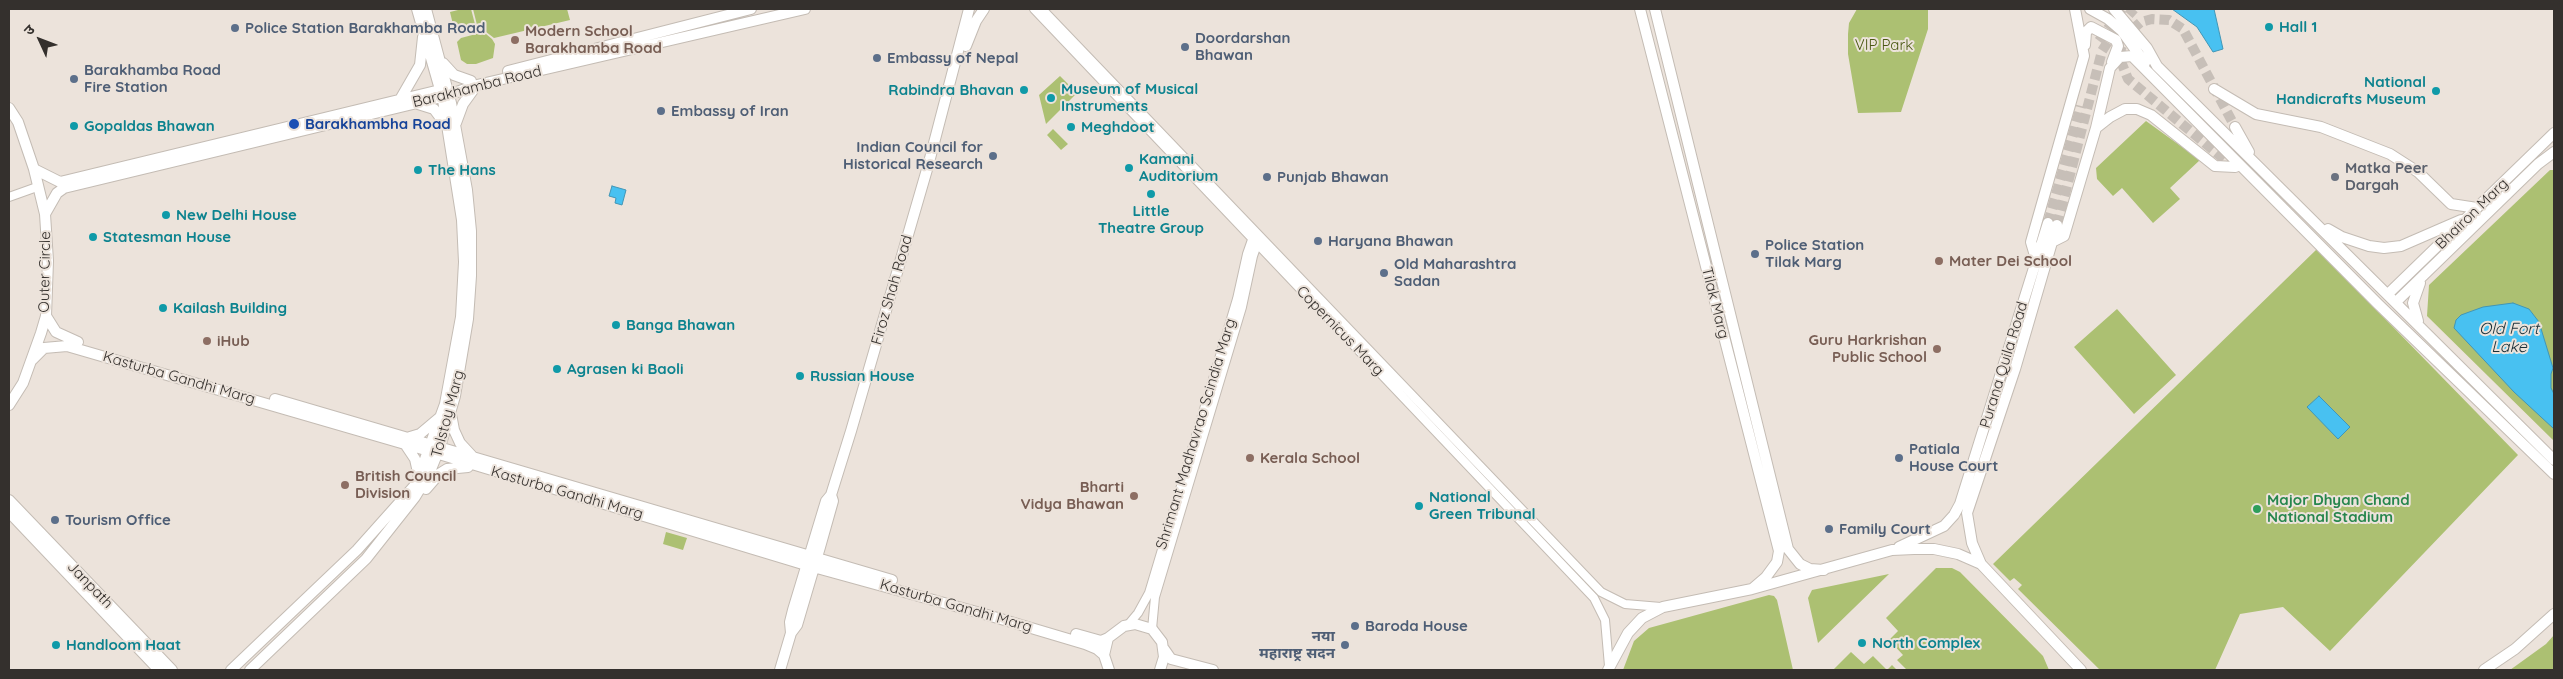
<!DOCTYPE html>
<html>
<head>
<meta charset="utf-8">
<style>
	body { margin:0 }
	#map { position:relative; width:2563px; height:679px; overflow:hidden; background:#ece3db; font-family:Quicksand,"Noto Sans Devanagari",sans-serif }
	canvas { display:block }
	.frame { position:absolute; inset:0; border:10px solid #34302d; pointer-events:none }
	.north { position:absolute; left:15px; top:15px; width:50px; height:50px; -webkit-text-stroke:4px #ece3db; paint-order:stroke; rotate:313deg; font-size:14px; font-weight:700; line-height:20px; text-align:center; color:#34302d }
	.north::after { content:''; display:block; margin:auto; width:18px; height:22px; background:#34302d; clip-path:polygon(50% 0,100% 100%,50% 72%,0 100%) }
</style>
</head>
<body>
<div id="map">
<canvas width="2563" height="679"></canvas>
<div class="frame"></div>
<div class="north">उ</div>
</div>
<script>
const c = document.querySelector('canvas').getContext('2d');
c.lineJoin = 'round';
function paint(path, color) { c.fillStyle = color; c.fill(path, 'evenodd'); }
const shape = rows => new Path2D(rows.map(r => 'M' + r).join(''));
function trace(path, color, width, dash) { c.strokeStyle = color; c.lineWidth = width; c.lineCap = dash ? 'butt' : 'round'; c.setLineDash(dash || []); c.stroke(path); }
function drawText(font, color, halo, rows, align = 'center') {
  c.font = font + ' Quicksand,"Noto Sans Devanagari",sans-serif'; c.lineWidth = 4; c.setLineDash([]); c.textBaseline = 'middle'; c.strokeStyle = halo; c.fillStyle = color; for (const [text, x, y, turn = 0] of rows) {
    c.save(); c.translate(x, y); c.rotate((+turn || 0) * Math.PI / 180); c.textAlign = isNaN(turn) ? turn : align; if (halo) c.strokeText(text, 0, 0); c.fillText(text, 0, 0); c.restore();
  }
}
paint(shape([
	[462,9,471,9,476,28,455,33,450,12],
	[473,9,567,9,570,20,494,38,477,25],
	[1857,9,1928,9,1928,29,1901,112,1858,113,1848,54,1848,34,1849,23],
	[476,34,486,34,492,39,495,44,493,58,476,64,467,64,461,60,457,42,461,38],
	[1060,76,1077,93,1046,124,1039,95],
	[2146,121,2200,160,2170,188,2180,199,2153,223,2122,188,2113,196,2097,179,2096,168],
	[1053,129,1068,144,1061,150,1047,135],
	[2550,170,2554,170,2554,441,2427,316,2429,285],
	[2317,249,2518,455,2330,651,2283,607,2240,614,2215,670,2100,670,2018,589,2022,585,2014,578,2010,581,1993,564],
	[2117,309,2176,375,2134,414,2074,347],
	[666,532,687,538,683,550,663,544],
	[1936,568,1952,568,1960,572,2043,656,2049,670,1907,670,1897,660,1903,655,1889,640,1898,631,1886,618],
	[1889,574,1818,643,1808,598,1812,590],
	[1769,595,1774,596,1777,600,1793,670,1623,670,1634,641,1649,628],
	[2554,635,2554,670,2510,670,2546,644],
	[1851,652,1864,664,1873,656,1887,670,1892,665,1897,670,1833,670]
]), '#acc072');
const water = shape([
	[2172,9,2214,9,2223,49,2213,52,2197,27,2172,9],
	[612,186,626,190,622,205,615,203,616,198,609,196,612,186],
	[2513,303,2529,309,2539,322,2553,368,2551,374,2551,388,2554,394,2554,429,2514,392,2454,328,2456,320,2461,315,2483,307,2513,303],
	[2319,396,2350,427,2338,439,2307,407,2319,396]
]);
paint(water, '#48c1f1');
trace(water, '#4296b6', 1);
trace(shape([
	[2099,41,2122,9],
	[2224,159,2128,79,2120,59,2121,48,2128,33,2141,22,2152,19,2169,20,2183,29,2235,127],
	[2048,223,2081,106],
	[2057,225,2102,51,2116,29,2134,9]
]), '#c7bfb8', 10, [10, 5]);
const minor = shape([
	[1034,9,1594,598,1605,620,1609,666],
	[1042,9,1601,592,1625,604,1661,607],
	[9,197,37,187],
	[1128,625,1138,613,1149,593,1237,299,1247,254,1254,234],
	[1152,629,1155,597,1242,307,1253,256,1259,239]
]);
const major = shape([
	[1640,9,1779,551,1777,562,1766,577,1752,589],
	[1655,9,1788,549,1800,564,1810,569,1824,570],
	[2090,9,2108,19,2122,31,2145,63],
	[2114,9,2147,48,2157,66,2554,460],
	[2085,45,2086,32,2091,27,2116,40,2118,46,2112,62],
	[966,46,976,21,984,9],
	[443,63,454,75,471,81],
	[508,71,751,9],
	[2214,89,2256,114,2321,127,2390,154,2418,172,2451,204,2477,208],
	[401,98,420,65,423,37],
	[418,104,434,109,445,124],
	[9,108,18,122,34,169,45,214,48,261,46,316,41,333,23,383,9,405],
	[456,123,463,104,476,86],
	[2235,127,2249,152],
	[2096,128,2110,68,2120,57,2132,56,2378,304,2554,474],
	[34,169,60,182,444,89],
	[45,214,57,193,64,188,442,97,477,85,805,9],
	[2328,229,2342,237,2369,246,2384,248,2401,246,2461,220],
	[2052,242,2064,236,2096,128,2110,117,2125,109,2137,109,2151,115,2215,166,2235,167,2240,165],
	[2036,259,2031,242,2084,56,2075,9],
	[2388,294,2554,133],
	[2396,302,2538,164,2554,152],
	[46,316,56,332,78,342],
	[2418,321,2413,303,2420,283],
	[32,360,44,348,67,346,429,451,806,565,984,614,1085,644,1097,649,1104,655],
	[275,399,892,580],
	[451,414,454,430,460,443,472,456],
	[410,437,420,434,439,418],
	[405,444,415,459,419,477],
	[426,489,439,474,447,469,468,467],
	[9,500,172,670],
	[9,512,159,670],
	[1899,547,1944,526,1954,515,1960,504,2048,223],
	[1981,564,1972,543,1967,513,2015,369,2057,225],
	[791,633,790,622,793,610,826,501,831,495,851,431,928,166,969,9],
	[1076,634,1101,641,1108,638],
	[1164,649,1171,659,1213,670],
	[231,670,357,550,416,484,445,404,461,317,464,262,462,220,443,100,417,9],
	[250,670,366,559,415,497,429,474,440,447,455,396,468,319,471,276,471,231,467,190,451,103,426,9],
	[780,670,791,633,797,625,820,547,833,501,831,495],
	[1109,670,1104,655,1108,638,1124,626,1135,624,1152,629,1162,642,1164,657,1160,670],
	[1608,670,1628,633,1642,618,1663,607,1752,589,1892,550,1914,549,1934,549,1958,554,1981,564,2081,670],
	[2484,670,2515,649,2554,614]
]);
trace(minor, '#c4bcb4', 10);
trace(major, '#c4bcb4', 12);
trace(minor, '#fff', 8);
trace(major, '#fff', 10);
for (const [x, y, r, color] of [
	[2269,27,5,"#0f9aa8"],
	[235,28,5,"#5c6f8a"],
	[515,40,5,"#8d6e63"],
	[1185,47,5,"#5c6f8a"],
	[877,58,5,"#5c6f8a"],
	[74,79,5,"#5c6f8a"],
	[1024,90,5,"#0f9aa8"],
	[2436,91,5,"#0f9aa8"],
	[1051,98,5,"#0f9aa8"],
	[661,111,5,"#5c6f8a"],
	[294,124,6,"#1a4fb4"],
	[74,126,5,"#0f9aa8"],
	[1071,127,5,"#0f9aa8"],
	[993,156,5,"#5c6f8a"],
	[1129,168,5,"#0f9aa8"],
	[418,170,5,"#0f9aa8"],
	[1267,177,5,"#5c6f8a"],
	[2335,177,5,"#6b7280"],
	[1151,194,5,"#0f9aa8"],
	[166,215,5,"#0f9aa8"],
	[93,237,5,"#0f9aa8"],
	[1318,241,5,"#5c6f8a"],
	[1755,254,5,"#5c6f8a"],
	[1939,261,5,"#8d6e63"],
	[1384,273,5,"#5c6f8a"],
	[163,308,5,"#0f9aa8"],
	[616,325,5,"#0f9aa8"],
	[207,341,5,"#8d6e63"],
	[1937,349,5,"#8d6e63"],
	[557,369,5,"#0f9aa8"],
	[800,376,5,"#0f9aa8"],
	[1250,458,5,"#8d6e63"],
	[1899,458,5,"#5c6f8a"],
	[345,485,5,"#8d6e63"],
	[1134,496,5,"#8d6e63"],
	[1419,506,5,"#0f9aa8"],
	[2257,509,5,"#2e9e5b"],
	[55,520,5,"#5c6f8a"],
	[1829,529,5,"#5c6f8a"],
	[1355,626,5,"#5c6f8a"],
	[1862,643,5,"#0f9aa8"],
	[56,645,5,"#0f9aa8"],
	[1345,645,5,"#5c6f8a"]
]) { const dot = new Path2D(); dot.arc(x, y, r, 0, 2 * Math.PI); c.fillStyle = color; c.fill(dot); trace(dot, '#ece3db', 2); }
drawText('bold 15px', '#0d838f', '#ece3db', [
	["Hall 1",2279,27],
	["National",2426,82,"right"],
	["Handicrafts Museum",2426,99,"right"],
	["Museum of Musical",1061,89],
	["Instruments",1061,106],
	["Rabindra Bhavan",1014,90,"right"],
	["Gopaldas Bhawan",84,126],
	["Meghdoot",1081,127],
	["Kamani",1139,159],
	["Auditorium",1139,176],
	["The Hans",428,170],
	["Little",1151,211,"center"],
	["Theatre Group",1151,228,"center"],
	["New Delhi House",176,215],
	["Statesman House",103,237],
	["Kailash Building",173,308],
	["Banga Bhawan",626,325],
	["Agrasen ki Baoli",567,369],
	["Russian House",810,376],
	["National",1429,497],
	["Green Tribunal",1429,514],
	["North Complex",1872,643],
	["Handloom Haat",66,645]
], 'left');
drawText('bold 15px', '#4e5e75', '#ece3db', [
	["Police Station Barakhamba Road",245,28],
	["Doordarshan",1195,38],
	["Bhawan",1195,55],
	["Embassy of Nepal",887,58],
	["Barakhamba Road",84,70],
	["Fire Station",84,87],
	["Embassy of Iran",671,111],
	["Indian Council for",983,147,"right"],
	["Historical Research",983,164,"right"],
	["Punjab Bhawan",1277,177],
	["Haryana Bhawan",1328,241],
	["Police Station",1765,245],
	["Tilak Marg",1765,262],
	["Old Maharashtra",1394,264],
	["Sadan",1394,281],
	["Patiala",1909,449],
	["House Court",1909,466],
	["Tourism Office",65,520],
	["Family Court",1839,529],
	["Baroda House",1365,626],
	["नया",1335,636,"right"],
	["महाराष्ट्र सदन",1335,653,"right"]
], 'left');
drawText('bold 15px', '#785e54', '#ece3db', [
	["Modern School",525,31],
	["Barakhamba Road",525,48],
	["Mater Dei School",1949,261],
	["Guru Harkrishan",1927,340,"right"],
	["Public School",1927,357,"right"],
	["iHub",217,341],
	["Kerala School",1260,458],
	["British Council",355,476],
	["Division",355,493],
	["Bharti",1124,487,"right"],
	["Vidya Bhawan",1124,504,"right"]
], 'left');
drawText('15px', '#4a5812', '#ece3db', [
	["VIP Park",1884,45]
]);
drawText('15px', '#34302d', '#ece3db', [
	["Barakhamba Road",477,87,-14],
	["Bhairon Marg",2472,214,-44],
	["Outer Circle",45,272,-89],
	["Firoz Shah Road",892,290,-74],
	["Tilak Marg",1715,303,76],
	["Copernicus Marg",1340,331,46],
	["Purana Quila Road",2004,365,-73],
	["Kasturba Gandhi Marg",179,378,16],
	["Tolstoy Marg",448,414,-75],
	["Shrimant Madhavrao Scindia Marg",1196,434,-73],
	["Kasturba Gandhi Marg",567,493,16],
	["Janpath",90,585,46],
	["Kasturba Gandhi Marg",956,606,16]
]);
drawText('bold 15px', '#164399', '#ece3db', [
	["Barakhambha Road",305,124]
], 'left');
drawText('bold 15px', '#5b616d', '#ece3db', [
	["Matka Peer",2345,168],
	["Dargah",2345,185]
], 'left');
drawText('bold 15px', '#27864d', '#ece3db', [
	["Major Dhyan Chand",2267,500],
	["National Stadium",2267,517]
], 'left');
drawText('italic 16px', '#192e37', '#ece3db', [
	["Old Fort",2509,329],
	["Lake",2509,347]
]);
</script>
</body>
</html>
